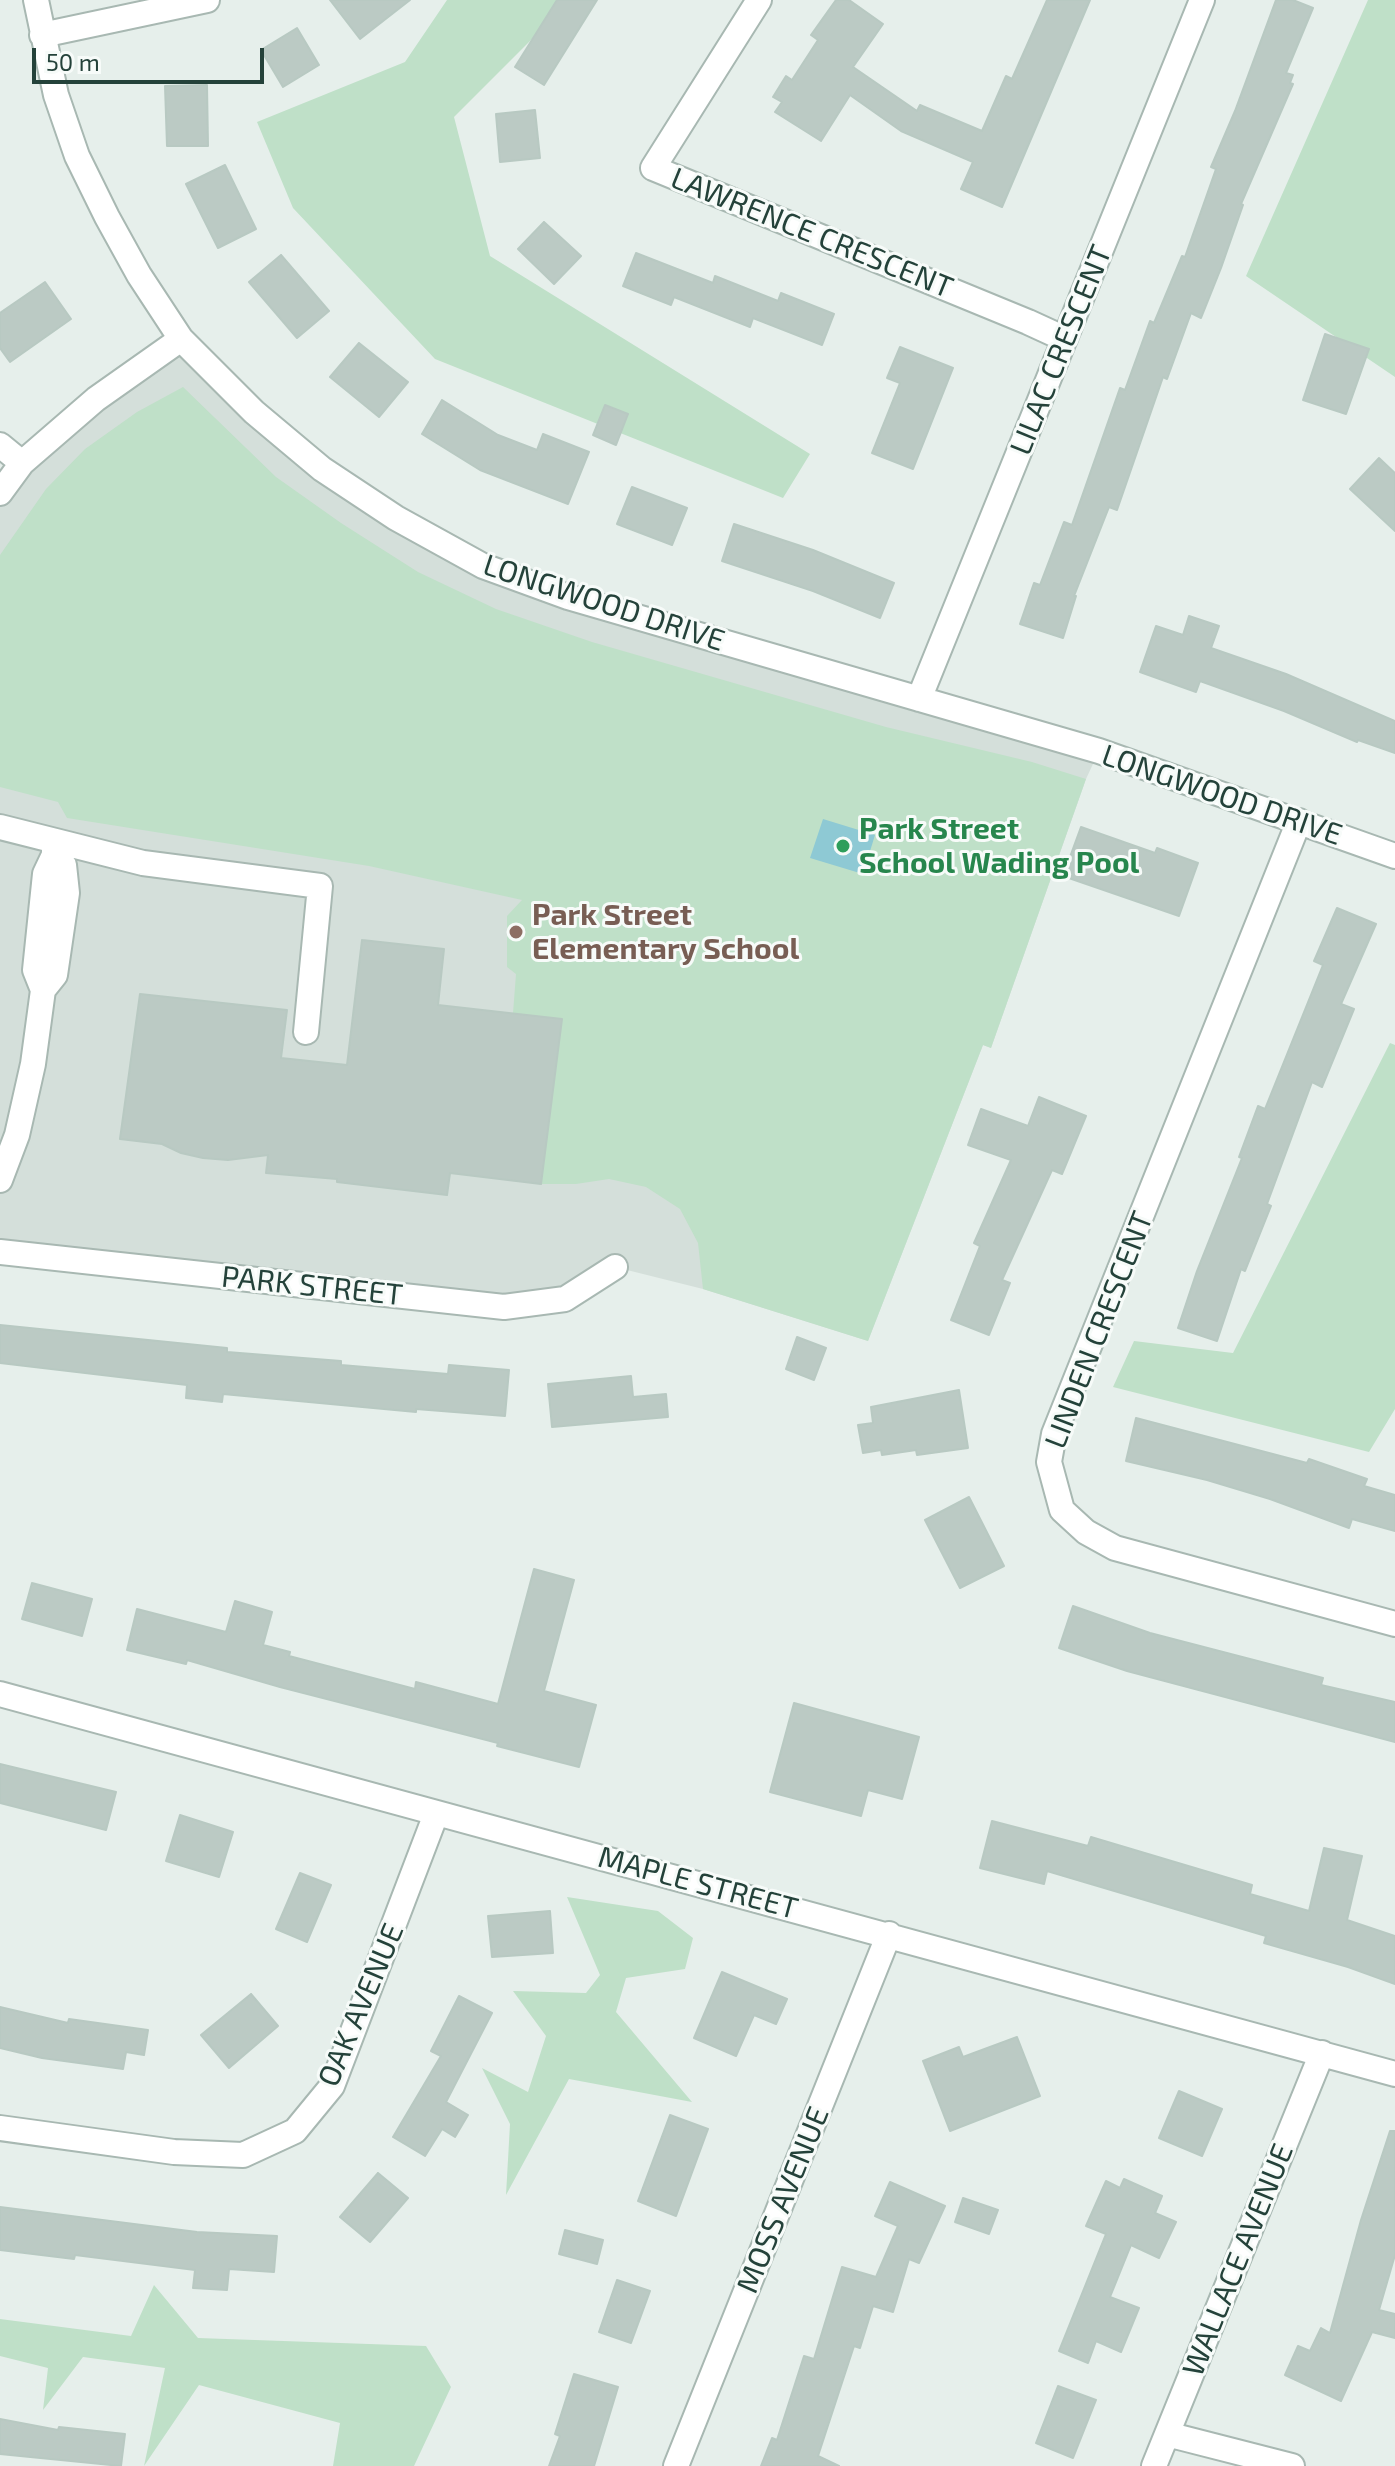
<!DOCTYPE html>
<html>
<head>
<meta charset="utf-8">
<style>
	body { margin:0 }
	#map { position:relative; width:1395px; height:2466px; overflow:hidden; background:#e6efeb; font-family:"Exo 2",sans-serif }
	canvas { display:block }
	.scale { position:absolute; left:32px; top:48px; width:232px; height:36px; box-sizing:border-box; border:4px solid #24423a; border-top:0; padding-left:10px; font-size:24px; line-height:28px; white-space:nowrap; color:#24423a; -webkit-text-stroke:6px #f7fbf9; paint-order:stroke }
</style>
</head>
<body>
<div id="map">
<canvas width="1395" height="2466"></canvas>
<div class="scale">50 m</div>
</div>
<script>
const c = document.querySelector('canvas').getContext('2d');
c.lineJoin = 'round';
function paint(path, color) { c.fillStyle = color; c.fill(path, 'evenodd'); }
const shape = rows => new Path2D(rows.map(r => 'M' + r).join(''));
function trace(path, color, width, dash) { c.strokeStyle = color; c.lineWidth = width; c.lineCap = dash ? 'butt' : 'round'; c.setLineDash(dash || []); c.stroke(path); }
function drawText(font, color, halo, rows, align = 'center') {
  c.font = font + ' "Exo 2",sans-serif'; c.lineWidth = 6; c.setLineDash([]); c.textBaseline = 'middle'; c.strokeStyle = halo; c.fillStyle = color; for (const [text, x, y, turn = 0] of rows) {
    c.save(); c.translate(x, y); c.rotate((+turn || 0) * Math.PI / 180); c.textAlign = isNaN(turn) ? turn : align; if (halo) c.strokeText(text, 0, 0); c.fillText(text, 0, 0); c.restore();
  }
}
paint(shape([
	[181,339,254,412,483,566,1099,751,1086,779,991,1048,983,1045,868,1341,703,1289,615,1267,565,1299,504,1307,0,1252,0,493]
]), '#d4dfda');
paint(shape([
	[447,0,571,0,454,117,490,256,810,454,783,498,435,359,293,208,257,122,405,62],
	[1368,0,1395,0,1395,377,1246,276],
	[183,387,276,477,341,523,418,572,496,609,592,642,886,727,1032,762,1086,779,991,1048,983,1045,868,1341,703,1289,698,1243,680,1209,646,1187,609,1179,576,1184,541,1184,561,1019,513,1013,516,974,507,967,507,916,522,900,369,866,67,818,58,802,0,787,0,555,46,489,85,449,137,412],
	[1390,1043,1395,1045,1395,1409,1369,1452,1113,1387,1134,1341,1233,1353],
	[567,1897,658,1911,693,1938,685,1969,626,1978,616,2012,692,2102,569,2079,506,2195,510,2124,482,2068,528,2092,546,2036,513,1991,586,1993,600,1975],
	[154,2285,198,2338,426,2346,451,2387,414,2466,333,2466,340,2423,199,2385,144,2466,165,2368,83,2357,43,2410,48,2368,0,2356,0,2319,131,2336]
]), '#bfe0c8');
paint(shape([
	[823,819,875,835,863,874,810,858]
]), '#8ec9d4');
const building = shape([
	[330,0,410,0,360,39,330,0],
	[557,0,597,0,544,85,515,67,557,0],
	[836,0,849,0,883,24,853,67,917,111,920,105,982,131,1006,76,1012,79,1047,0,1090,0,1002,207,961,189,973,162,901,131,850,95,821,141,775,112,782,102,773,97,786,76,792,80,818,40,811,35,836,0],
	[1276,0,1293,0,1313,8,1286,73,1293,75,1290,83,1293,84,1241,204,1243,205,1221,268,1201,318,1191,313,1167,379,1163,377,1117,510,1109,507,1074,596,1076,596,1063,638,1020,624,1034,583,1040,585,1064,522,1072,525,1120,388,1125,390,1150,321,1154,323,1182,256,1185,257,1216,169,1211,167,1235,111,1276,0],
	[297,28,319,65,283,87,261,50,297,28],
	[207,85,208,146,167,146,165,86,207,85],
	[535,110,540,158,500,162,496,114,535,110],
	[225,165,256,229,218,248,186,184,225,165],
	[544,222,581,256,554,284,518,249,544,222],
	[636,253,713,283,715,276,778,301,781,293,834,314,822,345,753,318,750,327,674,297,671,305,623,286,636,253],
	[281,255,329,311,297,338,249,282,281,255],
	[45,282,71,319,10,362,0,348,0,313,45,282],
	[1325,334,1369,349,1346,414,1303,400,1325,334],
	[359,343,408,382,379,417,330,377,359,343],
	[900,347,953,368,913,469,872,453,900,383,887,378,900,347],
	[442,400,498,435,537,450,543,434,589,452,568,504,480,470,422,434,442,400],
	[605,405,628,414,616,445,593,435,605,405],
	[1379,458,1395,473,1395,531,1350,489,1379,458],
	[632,487,687,508,672,545,617,524,632,487],
	[734,524,813,550,894,583,880,618,813,591,722,561,734,524],
	[1189,616,1219,626,1211,648,1286,674,1395,721,1395,753,1358,740,1357,742,1284,711,1200,681,1196,692,1140,672,1156,626,1183,635,1189,616],
	[1081,827,1155,853,1157,848,1198,863,1179,916,1063,876,1081,827],
	[1337,908,1376,924,1341,1004,1354,1009,1322,1087,1312,1082,1267,1204,1271,1206,1245,1271,1241,1269,1217,1341,1178,1328,1197,1271,1242,1158,1239,1157,1258,1106,1265,1109,1323,965,1314,961,1337,908],
	[362,940,444,949,438,1005,562,1019,541,1184,450,1173,447,1195,337,1182,337,1179,266,1173,268,1155,228,1160,203,1158,181,1153,162,1144,120,1139,140,994,287,1010,281,1058,347,1065,362,940],
	[1039,1097,1086,1116,1062,1174,1052,1170,1002,1280,1010,1283,989,1335,951,1320,980,1246,974,1243,1011,1160,968,1145,981,1109,1028,1126,1039,1097],
	[0,1325,227,1348,227,1352,341,1361,341,1365,448,1374,449,1365,509,1370,505,1416,416,1409,416,1412,223,1394,222,1402,186,1398,187,1385,0,1363,0,1325],
	[797,1337,826,1348,814,1380,786,1369,797,1337],
	[631,1376,633,1397,666,1394,668,1417,552,1427,548,1384,631,1376],
	[959,1390,968,1448,917,1455,916,1450,882,1455,881,1450,863,1453,858,1425,873,1423,871,1407,959,1390],
	[1136,1418,1307,1463,1309,1459,1367,1479,1364,1486,1395,1495,1395,1531,1352,1519,1349,1528,1270,1499,1207,1480,1126,1461,1136,1418],
	[969,1497,1004,1566,960,1588,925,1520,969,1497],
	[534,1569,574,1580,544,1691,596,1705,579,1767,497,1746,498,1743,280,1687,187,1660,186,1664,127,1650,137,1609,226,1632,235,1601,272,1612,263,1645,290,1652,289,1656,415,1689,416,1682,498,1704,534,1569],
	[32,1583,92,1599,82,1636,22,1619,32,1583],
	[1073,1606,1150,1633,1323,1678,1321,1685,1395,1702,1395,1742,1127,1671,1059,1648,1073,1606],
	[794,1703,919,1737,902,1799,868,1790,861,1816,770,1792,794,1703],
	[0,1764,116,1792,106,1830,0,1803,0,1764],
	[180,1815,233,1832,219,1877,166,1861,180,1815],
	[992,1821,1088,1846,1091,1837,1252,1885,1250,1894,1309,1911,1324,1848,1362,1856,1347,1920,1395,1936,1395,1984,1348,1967,1264,1943,1266,1936,1047,1871,1044,1884,980,1868,992,1821],
	[300,1873,331,1885,307,1942,276,1929,300,1873],
	[550,1911,553,1953,492,1957,488,1916,550,1911],
	[722,1972,787,1999,776,2024,754,2015,736,2056,694,2038,722,1972],
	[251,1994,278,2026,229,2068,201,2035,251,1994],
	[459,1996,492,2013,446,2102,468,2115,455,2137,442,2129,425,2156,393,2137,441,2056,431,2051,459,1996],
	[0,2007,68,2023,69,2019,148,2030,144,2055,126,2052,123,2069,42,2058,0,2048,0,2007],
	[1017,2037,1040,2096,950,2131,923,2061,959,2047,963,2057,1017,2037],
	[1179,2091,1222,2109,1202,2156,1159,2138,1179,2091],
	[670,2115,708,2129,676,2216,638,2201,670,2115],
	[1390,2131,1395,2131,1395,2255,1379,2310,1395,2314,1395,2338,1372,2332,1341,2401,1285,2375,1298,2346,1310,2351,1321,2328,1330,2333,1361,2220,1390,2131],
	[378,2173,408,2198,370,2242,340,2217,378,2173],
	[1124,2179,1162,2196,1155,2213,1176,2222,1159,2258,1131,2245,1110,2297,1139,2308,1121,2352,1096,2341,1088,2363,1059,2351,1106,2234,1086,2226,1106,2181,1120,2188,1124,2179],
	[890,2182,945,2206,919,2263,909,2259,893,2312,873,2306,860,2348,854,2346,818,2456,839,2466,761,2466,772,2438,777,2440,804,2356,814,2359,842,2267,876,2277,898,2226,875,2216,890,2182],
	[963,2198,998,2210,989,2234,955,2222,963,2198],
	[0,2207,197,2232,277,2236,274,2272,229,2269,227,2290,193,2288,195,2270,75,2255,74,2259,0,2250,0,2207],
	[565,2230,603,2240,597,2264,559,2254,565,2230],
	[617,2280,650,2291,631,2343,599,2332,617,2280],
	[574,2374,618,2387,594,2466,549,2466,560,2436,555,2434,574,2374],
	[1058,2386,1096,2400,1073,2458,1036,2443,1058,2386],
	[0,2419,58,2430,59,2427,125,2434,121,2466,0,2454,0,2419]
]);
paint(building, '#bbcac4');
trace(building, '#b8c9c2', 2);
const minor = shape([
	[36,0,56,95,77,156,107,217,139,275,181,339,254,412,322,469,396,518,483,566,568,597,1099,751,1395,856],
	[759,0,653,168,1028,322,1065,339],
	[42,35,207,0],
	[0,445,22,463],
	[0,493,22,463,96,399,181,339],
	[919,699,1202,0],
	[1299,821,1054,1434,1049,1462,1062,1510,1086,1532,1115,1548,1395,1624],
	[0,827,143,863,320,886,306,1032],
	[43,990,35,970,45,874,54,855,54,841],
	[0,1180,17,1135,33,1064,43,990,55,975,67,893,64,865,54,855],
	[0,1252,504,1307,565,1299,615,1267],
	[0,1694,1395,2074],
	[0,2128,174,2152,243,2155,295,2131,332,2086,436,1814],
	[1167,2434,1292,2466],
	[676,2466,889,1934],
	[1154,2466,1322,2053]
]);
trace(minor, '#a8b8b2', 28);
trace(minor, '#fff', 24);
for (const [x, y, r, color] of [
	[843,846,8,"#2e9e5b"],
	[516,932,8,"#8d6e63"]
]) { const dot = new Path2D(); dot.arc(x, y, r, 0, 2 * Math.PI); c.fillStyle = color; c.fill(dot); trace(dot, '#f7fbf9', 3); }
drawText('30px', '#24423a', '#f7fbf9', [
	["LAWRENCE CRESCENT",812,233,22],
	["LILAC CRESCENT",1061,350,-68],
	["LONGWOOD DRIVE",604,603,18],
	["LONGWOOD DRIVE",1222,795,19],
	["PARK STREET",312,1286,6],
	["LINDEN CRESCENT",1099,1330,-69],
	["MAPLE STREET",698,1883,15],
	["OAK AVENUE",361,2005,-67],
	["MOSS AVENUE",783,2200,-68],
	["WALLACE AVENUE",1238,2260,-68]
]);
drawText('bold 30px', '#27864d', '#f7fbf9', [
	["Park Street",859,829],
	["School Wading Pool",859,863]
], 'left');
drawText('bold 30px', '#785e54', '#f7fbf9', [
	["Park Street",532,915],
	["Elementary School",532,949]
], 'left');
</script>
</body>
</html>
